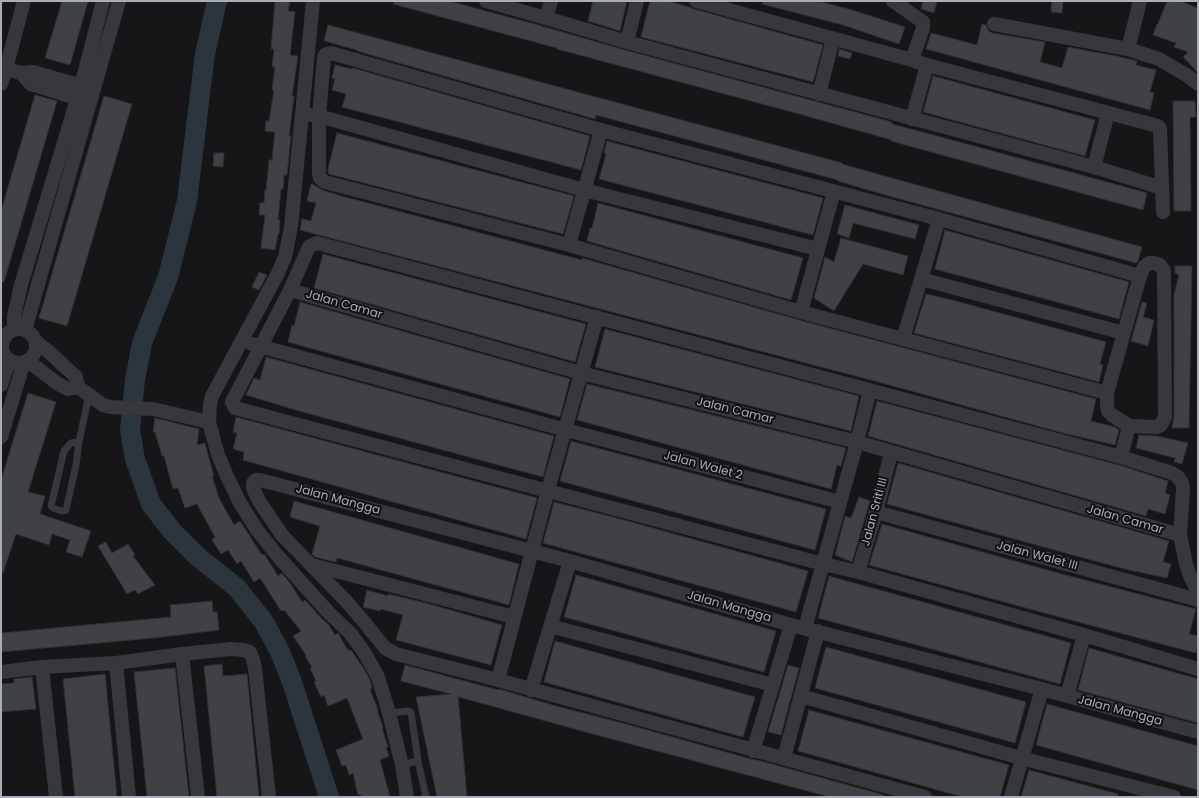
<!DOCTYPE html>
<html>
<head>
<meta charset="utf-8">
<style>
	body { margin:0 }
	#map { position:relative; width:1199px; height:798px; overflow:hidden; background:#161618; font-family:Poppins,sans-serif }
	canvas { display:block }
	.frame { position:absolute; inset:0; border:2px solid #a8adb8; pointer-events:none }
</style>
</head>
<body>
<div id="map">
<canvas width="1199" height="798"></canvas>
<div class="frame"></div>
</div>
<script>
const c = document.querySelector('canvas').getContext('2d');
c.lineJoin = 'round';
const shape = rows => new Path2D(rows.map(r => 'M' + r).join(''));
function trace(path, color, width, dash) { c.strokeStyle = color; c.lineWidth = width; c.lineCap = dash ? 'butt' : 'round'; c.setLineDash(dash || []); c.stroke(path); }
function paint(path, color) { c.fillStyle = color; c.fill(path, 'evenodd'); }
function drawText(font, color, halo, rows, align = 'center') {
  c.font = font + ' Poppins,sans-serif'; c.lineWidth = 4; c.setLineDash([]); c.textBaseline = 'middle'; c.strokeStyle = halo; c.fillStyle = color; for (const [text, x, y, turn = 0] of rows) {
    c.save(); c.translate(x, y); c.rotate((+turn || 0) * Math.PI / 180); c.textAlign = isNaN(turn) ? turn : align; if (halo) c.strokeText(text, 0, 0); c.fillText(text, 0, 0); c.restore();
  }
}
trace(shape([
	[217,1,205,54,187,201,168,277,142,343,135,380,130,430,135,459,151,504,172,531,198,557,237,588,264,622,280,652,292,682,329,797]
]), '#2c353c', 20);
const building = shape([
	[62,1,88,1,70,65,45,58,62,1],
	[275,1,290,1,288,11,295,12,290,55,298,56,292,96,294,96,289,136,291,136,287,175,284,175,283,189,281,189,278,220,280,220,279,234,278,234,275,250,261,248,265,215,259,215,260,203,264,203,265,190,266,190,269,160,272,160,275,132,265,131,266,121,269,121,274,90,272,90,275,67,272,67,274,49,271,49,275,1],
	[394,1,449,1,538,25,625,50,892,122,892,124,963,143,1089,177,1147,193,1143,210,891,141,892,140,792,112,557,49,557,48,393,4,394,1],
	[593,1,627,1,620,31,588,21,593,1],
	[650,1,668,1,689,7,694,9,823,45,813,82,641,37,650,1],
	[763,1,818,1,852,10,905,27,899,44,840,24,835,23,762,4,763,1],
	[923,1,937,1,934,13,921,9,923,1],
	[1052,1,1063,1,1062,13,1051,12,1052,1],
	[1167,1,1180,1,1198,8,1198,73,1183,57,1188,52,1174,47,1176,43,1153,35,1157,24,1158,24,1167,1],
	[982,24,986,25,988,30,992,33,1045,42,1040,62,1062,68,1068,47,1116,56,1137,61,1136,65,1156,70,1150,92,1154,93,1150,110,926,49,931,33,977,45,982,24],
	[328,25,842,163,842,164,888,177,1142,247,1138,261,1136,263,1114,257,885,195,838,181,838,180,596,115,595,119,357,51,357,50,324,41,328,25],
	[839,49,852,53,850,59,838,56,839,49],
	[335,65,352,69,353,68,590,136,581,170,342,107,346,94,332,90,335,79,332,78,335,65],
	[933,76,1095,120,1085,156,923,112,933,76],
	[35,95,57,101,4,282,1,282,1,211,35,95],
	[104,96,132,104,67,326,39,318,104,96],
	[1173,101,1195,101,1196,117,1190,117,1191,211,1174,211,1173,101],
	[337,133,574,196,563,234,329,174,328,173,328,169,337,133],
	[607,141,823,198,813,235,599,179,606,154,604,153,607,141],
	[214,153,224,153,223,167,213,166,214,153],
	[311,184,314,185,322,190,338,195,563,255,582,260,582,258,799,320,1096,399,1091,421,1115,427,1119,430,1115,445,1063,433,882,383,300,230,302,219,311,221,316,203,307,201,311,184],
	[598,203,803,258,791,300,587,241,590,228,592,228,598,203],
	[845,205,919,225,915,239,853,223,849,238,837,234,845,205],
	[945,230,1129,282,1119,319,935,269,945,230],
	[841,238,908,256,903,275,863,264,834,311,814,298,825,257,834,262,841,238],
	[323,254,586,324,575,362,314,288,323,254],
	[1175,266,1192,266,1189,428,1172,428,1174,417,1174,294,1179,275,1175,273,1175,266],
	[259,272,267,275,259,290,252,287,259,272],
	[926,294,952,300,1106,342,1100,364,1103,365,1099,382,914,333,926,294],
	[300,302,570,379,560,417,288,342,292,325,294,326,300,302],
	[1142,302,1147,303,1143,317,1154,320,1148,346,1131,341,1142,302],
	[605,329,859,396,851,431,595,367,605,329],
	[266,357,554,436,543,477,299,411,246,395,254,378,260,380,266,357],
	[587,384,846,448,841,466,837,465,831,489,577,420,587,384],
	[28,393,56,402,28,492,45,496,40,514,91,531,82,557,66,552,70,540,52,534,49,545,16,534,3,573,1,573,1,480,28,393],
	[877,401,1119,465,1168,481,1165,493,1170,495,1165,514,1148,509,1146,516,868,436,877,401],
	[236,417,537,498,526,539,243,460,244,452,233,449,237,433,233,432,236,417],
	[155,418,199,429,197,445,205,443,214,476,212,476,219,498,234,525,240,521,262,555,264,554,278,576,282,573,290,583,302,602,305,600,322,619,328,624,335,635,338,633,347,649,348,649,349,651,351,650,364,669,370,680,372,688,370,689,378,710,377,710,383,727,382,728,388,747,386,748,389,756,380,760,390,797,361,797,361,794,358,795,353,773,349,775,346,765,342,766,336,750,363,739,347,698,328,706,324,695,321,697,314,682,316,681,310,668,312,667,305,656,306,655,293,636,301,631,284,610,281,611,260,578,254,582,241,561,237,564,228,550,221,554,212,540,215,537,197,504,185,508,178,488,173,489,164,456,162,456,155,432,153,432,155,418],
	[1139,435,1157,436,1188,443,1182,464,1174,462,1175,458,1136,448,1139,435],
	[571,441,826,509,815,550,560,481,571,441],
	[898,463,1169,541,1163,562,1171,564,1167,578,1129,570,1080,557,887,504,898,463],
	[859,497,870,501,852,562,835,555,845,516,851,518,859,497],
	[294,501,519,564,509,605,337,558,336,562,315,557,312,554,320,526,290,517,294,501],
	[554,502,613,517,808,571,796,612,543,543,554,502],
	[882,524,1058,573,1196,609,1189,634,1198,636,1198,645,1196,653,1048,614,869,565,882,524],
	[106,542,112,553,128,544,135,555,133,556,155,585,138,594,135,590,127,594,98,546,106,542],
	[576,575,776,631,764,672,564,617,576,575],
	[829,576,1071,643,1060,684,818,618,829,576],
	[367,590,388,596,388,594,426,603,502,625,491,665,396,640,403,615,381,609,380,611,363,607,367,590],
	[212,601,213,612,217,612,219,630,154,638,1,652,1,633,171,617,170,605,212,601],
	[555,641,755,697,743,737,544,682,555,641],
	[826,647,1026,702,1015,743,815,688,826,647],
	[1089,648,1198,679,1198,723,1078,690,1089,648],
	[222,664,223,676,247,674,259,797,217,797,204,666,222,664],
	[405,665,491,688,498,690,499,689,556,706,626,724,751,759,761,761,884,795,883,797,830,797,593,734,459,697,458,696,467,797,437,797,416,697,451,694,401,681,405,665],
	[788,665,799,668,781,735,768,732,788,665],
	[175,668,189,797,147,797,134,672,175,668],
	[105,674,117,797,75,797,63,679,105,674],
	[32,677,36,709,1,712,1,684,14,683,14,679,32,677],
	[1047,704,1198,746,1198,790,1036,745,1047,704],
	[809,710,1009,765,1000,797,963,797,798,751,809,710],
	[1029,770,1118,794,1118,797,1021,797,1029,770]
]);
paint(building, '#404145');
trace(building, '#303034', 1);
trace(shape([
	[79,442,76,465,66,510,62,511,53,508,51,506,64,451,71,443,79,442,89,395],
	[389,713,408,711,411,712,418,761],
	[402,765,418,761,426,797]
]), '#37383d', 7);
trace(shape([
	[313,1,291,227,285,257,277,275,212,396,210,404,209,422,218,455,227,476,240,503,257,530,276,554,301,582,329,613,350,633,364,652,378,677,389,713,402,765,407,797],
	[486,1,546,18,627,42,1094,167,1162,188],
	[696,1,912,60,927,65,1158,126,1160,129,1163,212],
	[893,1,923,22,923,28,912,60],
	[546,18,551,1],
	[994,24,1128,49,1159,59,1188,76,1198,84],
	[627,42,637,1],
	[1128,49,1140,1],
	[6,69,24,1],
	[21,73,31,84,86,101],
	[1,84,6,69,21,73,33,72,89,88],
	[819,94,833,39],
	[310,115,319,116,584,190,818,249],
	[912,119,927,65],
	[1094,167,1108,113],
	[569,245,601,130],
	[1149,263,1154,263,1160,265,1164,271,1164,275,1165,417,1161,425,1157,427,1129,426,1112,415,1108,411,1107,404,1107,393,1140,276,1144,267,1149,263],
	[921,279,1124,333],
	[290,290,581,373,857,442,1180,535],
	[801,312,834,191],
	'2 346a17 17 0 1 1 34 0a17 17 0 1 1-34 0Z',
	[14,330,14,316,21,285,81,86,103,1],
	[25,330,119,1],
	[903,339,939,219],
	[35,341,48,351,76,377,78,387],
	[252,344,566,430,840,502],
	[28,361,58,384,68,389,78,387,103,405,110,407,153,409,209,422],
	[1,385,9,360],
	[1107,393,801,312,569,245,325,182,320,178,319,174,319,116,324,57,326,54,331,53,601,130,939,219,1140,276],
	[1,437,24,362],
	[1121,457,1129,426],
	[876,512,1198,600],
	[312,565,514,617],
	[858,572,876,512,891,453],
	[1198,592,1190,576,1186,564,1180,535,1183,488,1182,483,1178,477,1172,473,1121,457,317,243,310,246,308,249,290,290,232,402,235,408,823,564,858,572,1084,635,1198,669],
	[550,626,773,685],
	[805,628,857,442,870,390],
	[182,654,198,797],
	[116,663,129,797],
	[42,667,56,797],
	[1,672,42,667,116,663,182,654,231,649,243,650,250,652,253,660,255,668,269,797],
	[498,680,548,490,597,317],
	[531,690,570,561],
	[801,696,1021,758,1174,797],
	[1067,696,1084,635],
	[753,751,791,625],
	[784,758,818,631],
	[925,797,498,680,396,654,385,648,365,623,347,602,282,535,259,501,253,488,253,483,256,480,260,480,570,561,791,625,1042,689,1198,732],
	[1011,797,1042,689]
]), '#37383d', 14);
drawText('12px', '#a8adb8', '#111113', [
	["Jalan Camar",344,305,16],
	["Jalan Camar",735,411,14],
	["Jalan Walet 2",703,466,15],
	["Jalan Mangga",338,500,15],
	["Jalan Sriti III",875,512,-75],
	["Jalan Camar",1125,520,16],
	["Jalan Walet III",1037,556,15],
	["Jalan Mangga",729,607,16],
	["Jalan Mangga",1120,711,15]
]);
</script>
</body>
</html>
